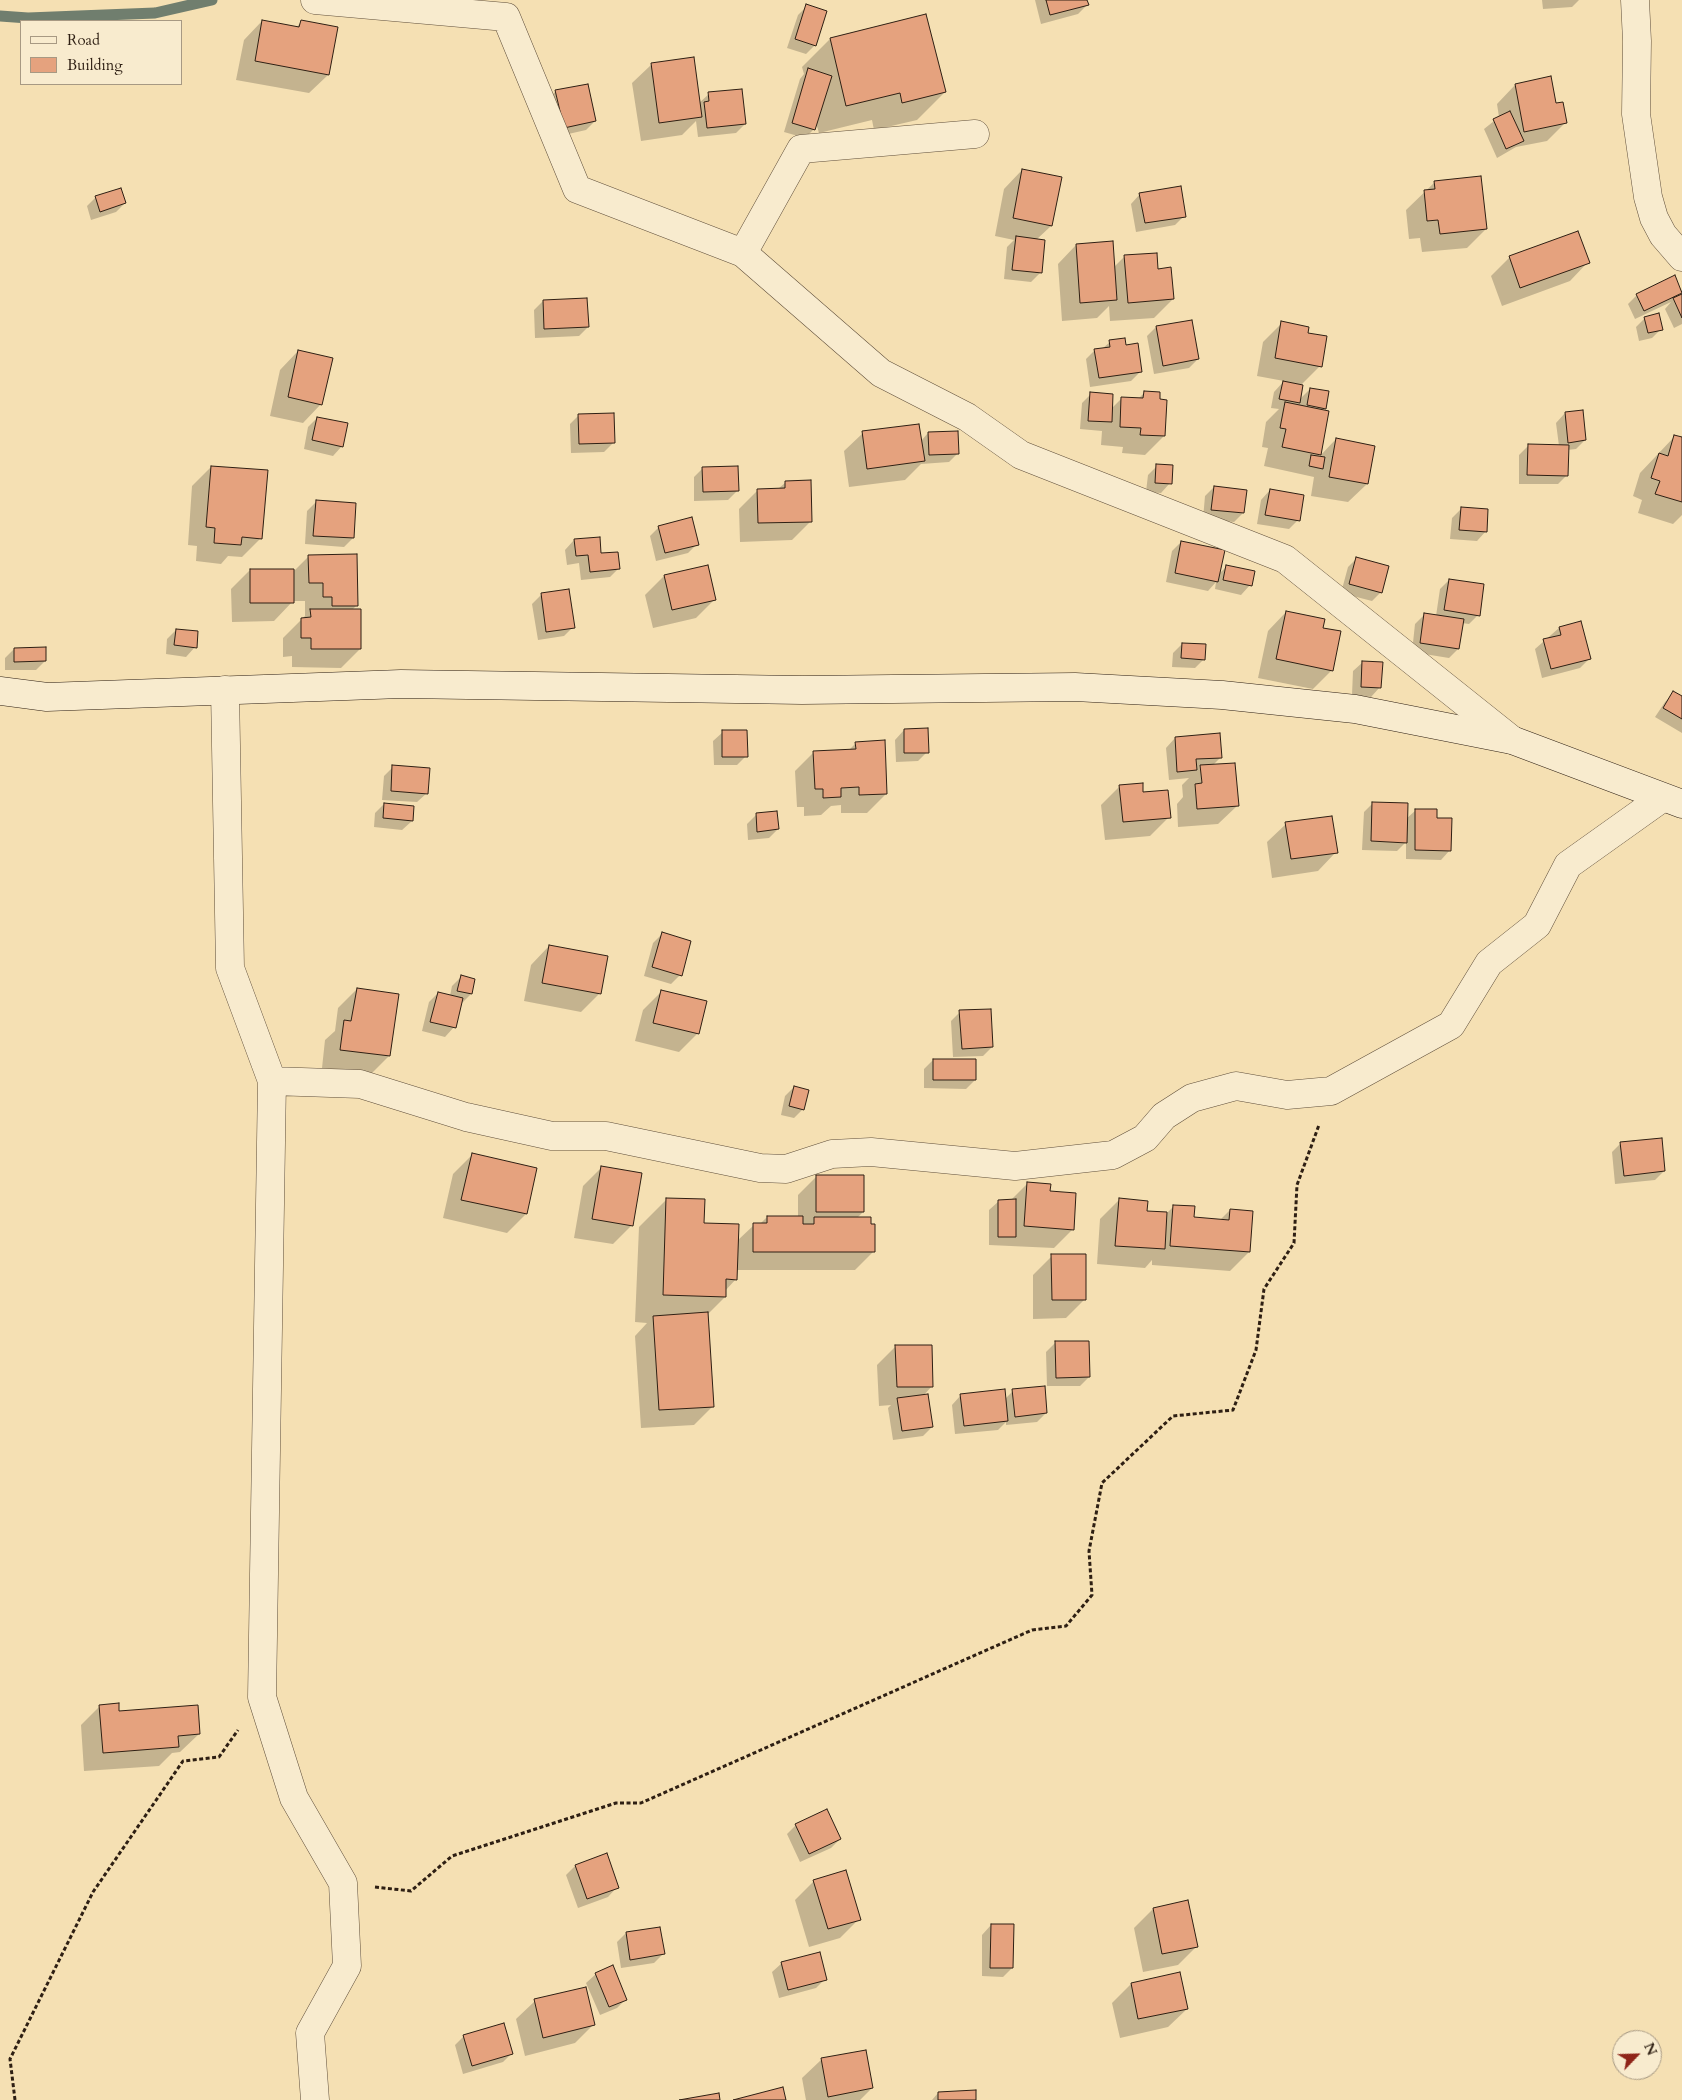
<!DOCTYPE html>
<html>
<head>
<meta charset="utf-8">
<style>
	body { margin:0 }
	#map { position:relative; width:1682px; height:2100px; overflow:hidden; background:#f5e0b3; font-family:Cardo,serif }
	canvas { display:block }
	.legend { position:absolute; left:20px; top:20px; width:162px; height:65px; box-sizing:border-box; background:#f8ebce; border:1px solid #a79983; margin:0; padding:6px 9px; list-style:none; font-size:15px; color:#2e1f13 }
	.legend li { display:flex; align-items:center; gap:10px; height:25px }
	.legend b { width:25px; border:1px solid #a79983 }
	.north { position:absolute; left:1612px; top:2030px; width:50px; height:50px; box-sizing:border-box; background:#f8ebce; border:1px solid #a79983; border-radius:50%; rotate:66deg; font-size:14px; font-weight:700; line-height:20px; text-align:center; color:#2e1f13 }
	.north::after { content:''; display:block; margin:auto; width:18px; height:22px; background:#8f2418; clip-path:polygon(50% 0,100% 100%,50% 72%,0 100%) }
</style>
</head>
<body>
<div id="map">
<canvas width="1682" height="2100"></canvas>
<ul class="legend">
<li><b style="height:6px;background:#f8ebce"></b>Road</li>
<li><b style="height:14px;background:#e5a27e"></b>Building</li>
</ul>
<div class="north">N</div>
</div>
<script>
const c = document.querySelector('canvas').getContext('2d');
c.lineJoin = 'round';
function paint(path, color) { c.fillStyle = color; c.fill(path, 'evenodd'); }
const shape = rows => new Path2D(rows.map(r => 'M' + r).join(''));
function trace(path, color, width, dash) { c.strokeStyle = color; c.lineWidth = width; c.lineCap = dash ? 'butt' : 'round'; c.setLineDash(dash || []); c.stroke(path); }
paint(shape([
	[1035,0,1086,0,1087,5,1078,14,1041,24],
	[1542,0,1579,0,1572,7,1543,9],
	[807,6,815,45,806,54,787,48,798,15],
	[262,21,296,28,301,22,328,75,309,93,236,80,244,40],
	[830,39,945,92,917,120,874,130,872,120,819,133,816,123,814,129,805,138,784,132,800,79,804,74,802,67],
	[693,59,699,103,709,94,745,124,736,133,698,137,696,121,682,135,641,141,632,83,651,65],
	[1515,85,1555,105,1566,122,1547,141,1516,147,1497,158,1484,129,1499,117,1497,104],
	[556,91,595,121,586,130,555,137,547,100],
	[1022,170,1051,226,1036,240,1041,272,1031,282,1004,279,1007,247,1014,240,995,236,1004,189],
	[1435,182,1486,229,1467,248,1422,252,1420,238,1409,239,1406,210],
	[1140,194,1184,216,1175,225,1136,232,1131,204],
	[96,197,125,203,116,212,91,220,87,206],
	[1076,245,1113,268,1125,256,1157,270,1173,299,1154,318,1110,321,1109,306,1097,318,1062,321,1058,264],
	[1510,257,1588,262,1570,281,1502,306,1491,276],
	[1675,277,1682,292,1675,298,1682,295,1682,324,1674,328,1665,309,1671,302,1635,319,1628,304,1637,295],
	[543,301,588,327,579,336,535,338,534,310],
	[1645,318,1661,329,1652,338,1639,341,1636,327],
	[1282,323,1306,334,1320,366,1300,386,1299,400,1310,389,1325,408,1322,411,1328,412,1319,457,1336,439,1367,484,1348,502,1311,496,1314,477,1264,466,1268,448,1262,447,1266,422,1279,409,1271,408,1274,392,1284,381,1257,376,1263,342],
	[1156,327,1198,359,1189,368,1154,374,1147,336],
	[1110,342,1140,372,1131,381,1090,387,1086,359,1095,350,1102,349],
	[298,351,321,404,303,423,270,416,280,370],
	[1144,393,1164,436,1145,455,1122,453,1123,447,1101,445,1102,431,1080,429,1082,403,1091,394,1112,408,1122,398,1138,399],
	[1565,413,1585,440,1576,449,1567,450,1567,475,1558,484,1519,484,1519,455,1528,446,1559,446,1556,423],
	[579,415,613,443,604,452,571,453,570,424],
	[317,418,342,446,333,456,304,449,308,427],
	[863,433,921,441,928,433,958,453,949,462,921,464,905,480,849,487,844,451],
	[1675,436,1682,439,1682,515,1673,524,1638,513,1642,500,1633,496,1640,473],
	[1157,466,1170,483,1161,493,1146,492,1148,475],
	[211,467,261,538,242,557,228,556,221,564,196,561,197,546,188,545,192,486],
	[703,468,737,491,728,500,694,501,694,477],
	[786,482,811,521,792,540,740,542,739,509,758,490,778,489],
	[1214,487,1245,491,1243,513,1234,522,1203,519,1205,496],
	[1270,490,1298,520,1289,529,1257,524,1261,500],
	[316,502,353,538,344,547,305,544,307,511],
	[1461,509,1486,531,1477,541,1450,539,1452,518],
	[659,527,697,544,688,553,656,561,650,536],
	[574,540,619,568,610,577,581,580,579,563,567,565,565,550],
	[1181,542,1218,575,1227,566,1250,585,1241,595,1215,589,1216,582,1208,591,1166,582,1172,551],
	[309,556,356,606,352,610,360,649,341,668,292,667,292,656,283,657,283,638,305,616,305,601,293,601,274,621,232,622,231,589,250,570,295,570],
	[1357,558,1381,592,1372,601,1341,593,1348,567],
	[707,567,714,600,696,618,653,628,645,595,664,576],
	[1449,580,1478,615,1469,624,1462,623,1458,649,1449,658,1412,652,1415,624,1424,615,1436,616,1440,589],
	[541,595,573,627,564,636,538,640,532,604],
	[1286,612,1321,629,1332,670,1313,689,1258,678,1268,631],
	[1580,623,1589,659,1580,668,1542,678,1535,649,1559,628],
	[176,630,195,647,186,657,166,654,167,639],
	[1182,644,1204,659,1195,668,1172,667,1173,653],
	[14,649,45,661,36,670,5,670,5,658],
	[1363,662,1380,687,1371,697,1352,695,1353,671],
	[1674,693,1682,698,1682,733,1655,717,1665,702],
	[904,730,927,752,918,761,896,762,895,740],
	[723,732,746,756,737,765,714,765,713,741],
	[1175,738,1221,757,1212,766,1237,806,1218,824,1178,827,1177,804,1183,797,1182,785,1189,778,1169,780,1166,748],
	[856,743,886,794,867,813,841,813,841,805,831,806,821,815,804,816,804,807,797,807,795,771,814,752,849,750],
	[393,767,427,793,417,802,382,800,384,776],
	[1120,786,1142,793,1169,817,1150,836,1105,840,1101,805],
	[1373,803,1406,819,1416,810,1436,819,1450,850,1441,860,1406,859,1406,842,1397,851,1362,850,1364,812],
	[384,804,412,821,402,830,374,827,375,813],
	[756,815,778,829,769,838,748,840,747,824],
	[1286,824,1336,852,1318,871,1272,878,1267,842],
	[662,934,680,975,671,984,644,976,653,943],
	[549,946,600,993,581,1012,524,1001,531,965],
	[461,977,471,994,462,1003,454,1027,445,1037,422,1031,429,1002,438,993,450,996,452,986],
	[357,989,389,1056,370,1075,322,1068,325,1040,335,1031,338,1008],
	[662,991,698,1033,679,1052,635,1041,643,1010],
	[960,1012,992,1047,983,1056,953,1057,951,1021],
	[933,1060,975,1080,966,1089,924,1088,924,1069],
	[794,1087,803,1109,794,1118,781,1115,785,1096],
	[1621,1143,1664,1171,1655,1180,1615,1184,1612,1152],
	[472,1155,526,1214,507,1233,443,1218,453,1174],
	[602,1167,632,1225,613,1244,574,1238,583,1186],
	[817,1176,863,1212,857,1218,874,1251,855,1270,736,1270,736,1279,725,1291,725,1297,707,1315,713,1406,694,1425,641,1428,635,1336,647,1323,635,1322,639,1227,667,1199,703,1224,737,1241,754,1225,759,1225,767,1217,798,1217,798,1195],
	[1028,1183,1049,1192,1072,1230,1054,1248,989,1245,989,1210,999,1201,1010,1201],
	[1119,1200,1146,1212,1166,1214,1174,1206,1193,1219,1219,1221,1230,1210,1249,1252,1230,1271,1152,1265,1152,1260,1145,1268,1097,1264,1100,1219],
	[1052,1256,1085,1299,1066,1318,1033,1319,1033,1275],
	[1055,1343,1089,1377,1080,1386,1047,1386,1046,1352],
	[896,1346,932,1386,923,1396,932,1427,923,1436,893,1440,888,1408,891,1405,879,1406,877,1365],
	[1013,1391,1046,1413,1037,1422,1006,1425,1006,1422,998,1430,955,1434,952,1405,961,1395,1005,1399],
	[100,1706,117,1713,199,1734,180,1752,172,1753,159,1766,84,1771,81,1725],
	[796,1825,840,1839,831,1848,800,1862,787,1834],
	[575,1866,617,1887,608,1897,578,1908,566,1875],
	[814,1881,859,1919,840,1938,809,1947,795,1900],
	[1187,1902,1197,1946,1178,1965,1143,1972,1134,1928,1153,1909],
	[991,1925,1012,1968,1003,1977,982,1976,982,1935],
	[626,1933,663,1954,654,1963,621,1968,617,1942],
	[782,1963,825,1979,816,1988,779,1998,772,1972],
	[596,1974,626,1999,617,2008,600,2015,586,1983],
	[1131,1984,1187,2009,1168,2027,1120,2038,1112,2003],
	[535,2001,594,2024,575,2043,525,2056,516,2019],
	[464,2036,512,2053,503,2062,463,2074,455,2045],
	[865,2052,872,2088,860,2100,806,2100,802,2078,821,2060],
	[938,2093,975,2100,932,2100]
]), '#0003');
trace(shape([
	[0,16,28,18,155,13,212,0]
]), '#707e6e', 11);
const building = shape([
	[1046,0,1087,0,1089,5,1050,15,1046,0],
	[806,4,827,11,816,46,795,39,806,4],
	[926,14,946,92,902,103,900,93,846,106,830,38,926,14],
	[262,20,299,27,301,20,338,27,329,75,255,61,262,20],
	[694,57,702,117,659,123,651,63,694,57],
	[808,68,832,76,815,130,792,123,808,68],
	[1551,76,1556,103,1563,102,1567,123,1524,132,1515,84,1551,76],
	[588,84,596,121,564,128,555,90,588,84],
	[742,89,746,124,707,128,704,102,709,101,708,92,742,89],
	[1510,111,1524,141,1506,149,1493,119,1510,111],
	[1022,169,1062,177,1052,226,1013,218,1022,169],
	[1481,176,1487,229,1440,234,1438,220,1427,221,1424,190,1435,189,1434,181,1481,176],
	[1181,186,1186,217,1145,223,1139,193,1181,186],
	[121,188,126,203,100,212,95,196,121,188],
	[1578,231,1590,263,1520,288,1509,256,1578,231],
	[1016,236,1045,240,1042,273,1012,270,1016,236],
	[1113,241,1117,300,1080,303,1076,244,1113,241],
	[1157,253,1158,269,1171,267,1174,299,1128,303,1124,255,1157,253],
	[1675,275,1682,293,1644,311,1636,294,1675,275],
	[1682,294,1682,318,1673,298,1682,294],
	[587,298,589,327,544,329,543,300,587,298],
	[1659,313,1663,330,1648,333,1644,317,1659,313],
	[1192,320,1199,359,1163,366,1156,326,1192,320],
	[1281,321,1309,327,1308,333,1327,336,1322,367,1275,358,1281,321],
	[1125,338,1126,345,1138,343,1142,372,1099,378,1094,349,1110,347,1109,340,1125,338],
	[298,350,333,358,322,405,288,397,298,350],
	[1283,381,1303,385,1300,403,1279,399,1283,381],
	[1310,388,1329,391,1326,409,1307,405,1310,388],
	[1144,391,1160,392,1160,399,1167,400,1165,436,1140,435,1141,428,1120,427,1121,397,1143,398,1144,391],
	[1090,392,1113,394,1112,422,1088,421,1090,392],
	[1285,402,1329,411,1321,455,1282,447,1286,429,1280,428,1285,402],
	[1583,410,1586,440,1568,443,1565,412,1583,410],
	[614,413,615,443,579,444,578,414,614,413],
	[317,417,348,423,343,447,312,440,317,417],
	[919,424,925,461,867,469,862,431,919,424],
	[958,431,959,454,929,455,928,432,958,431],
	[1674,435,1682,437,1682,502,1655,494,1660,481,1651,478,1659,453,1668,456,1674,435],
	[1336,438,1375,446,1368,484,1329,477,1336,438],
	[1528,444,1569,445,1568,476,1527,475,1528,444],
	[1311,455,1325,457,1323,469,1309,466,1311,455],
	[1156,464,1173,465,1172,484,1155,483,1156,464],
	[211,466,268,470,262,539,242,537,241,545,214,543,215,528,206,527,211,466],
	[738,466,739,491,703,492,702,467,738,466],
	[811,480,812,522,758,523,757,489,785,488,785,481,811,480],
	[1214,486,1247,490,1244,513,1211,510,1214,486],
	[1270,489,1304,495,1300,521,1265,515,1270,489],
	[316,500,356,503,354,538,313,536,316,500],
	[1461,507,1488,509,1487,532,1459,530,1461,507],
	[692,517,699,545,665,553,658,526,692,517],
	[600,537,601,553,618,552,620,569,590,572,588,555,576,556,574,539,600,537],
	[1181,541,1225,550,1218,582,1175,573,1181,541],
	[357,554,358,606,332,606,332,597,323,597,323,583,309,583,308,555,357,554],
	[1356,557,1389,566,1382,593,1349,584,1356,557],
	[708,565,716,600,672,610,664,575,708,565],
	[1226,565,1255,571,1252,586,1223,580,1226,565],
	[250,569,294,569,294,603,250,603,250,569],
	[1449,579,1484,584,1480,616,1444,610,1449,579],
	[569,589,575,628,546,632,541,593,569,589],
	[310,609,361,609,361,649,311,649,311,638,301,638,301,618,311,617,310,609],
	[1286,611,1325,619,1323,628,1341,631,1333,671,1276,659,1286,611],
	[1424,613,1464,619,1459,649,1420,643,1424,613],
	[1581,621,1591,659,1551,669,1543,639,1561,635,1559,627,1581,621],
	[176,629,198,631,197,648,174,645,176,629],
	[1182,643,1206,644,1205,660,1181,658,1182,643],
	[46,647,46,661,14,662,14,648,46,647],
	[1362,661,1383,662,1381,688,1361,687,1362,661],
	[1673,691,1682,696,1682,719,1663,708,1673,691],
	[928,728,929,753,904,753,904,729,928,728],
	[722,730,747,730,748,757,722,757,722,730],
	[1220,733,1222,758,1196,759,1197,770,1177,772,1175,737,1220,733],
	[885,740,887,794,859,795,859,787,841,788,841,797,823,798,823,789,815,789,813,751,856,749,855,742,885,740],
	[1235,763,1239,806,1197,809,1195,784,1202,783,1200,765,1235,763],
	[392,765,430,768,428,794,391,791,392,765],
	[1143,783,1143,792,1168,790,1171,818,1123,822,1119,785,1143,783],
	[1372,802,1408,803,1407,843,1371,841,1372,802],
	[384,803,414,806,413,821,383,818,384,803],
	[1415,809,1437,809,1437,818,1452,818,1451,851,1415,850,1415,809],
	[777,811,779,829,757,832,756,813,777,811],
	[1332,816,1338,853,1291,859,1285,822,1332,816],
	[662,932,691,941,682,976,652,967,662,932],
	[549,945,608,956,601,994,542,983,549,945],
	[461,975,475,979,472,994,457,991,461,975],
	[357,988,399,994,390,1056,340,1050,344,1020,351,1021,357,988],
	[661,990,707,1001,699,1034,653,1023,661,990],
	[438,992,463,998,456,1028,430,1022,438,992],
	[991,1009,993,1047,962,1049,959,1010,991,1009],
	[933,1059,976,1059,976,1080,933,1080,933,1059],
	[794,1086,809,1090,804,1110,789,1106,794,1086],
	[1662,1138,1665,1171,1624,1176,1620,1142,1662,1138],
	[472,1153,537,1168,527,1214,461,1200,472,1153],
	[601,1166,642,1173,633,1226,592,1219,601,1166],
	[816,1175,864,1175,864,1212,816,1212,816,1175],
	[1027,1182,1051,1184,1050,1191,1076,1193,1074,1230,1024,1226,1027,1182],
	[666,1198,705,1199,704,1223,739,1224,737,1280,726,1279,726,1297,663,1295,666,1198],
	[1119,1198,1148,1201,1147,1211,1167,1212,1165,1249,1115,1246,1119,1198],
	[1016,1199,1016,1237,998,1237,998,1200,1016,1199],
	[1173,1205,1195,1206,1194,1217,1229,1220,1230,1209,1253,1211,1250,1252,1170,1246,1173,1205],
	[767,1216,803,1216,803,1224,814,1224,814,1217,871,1217,871,1224,875,1224,875,1252,753,1252,753,1223,767,1223,767,1216],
	[1051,1254,1086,1254,1086,1300,1052,1300,1051,1254],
	[708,1312,714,1407,659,1410,653,1316,708,1312],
	[1055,1341,1089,1341,1090,1377,1056,1378,1055,1341],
	[895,1345,932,1345,933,1387,897,1387,895,1345],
	[1045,1386,1047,1413,1015,1417,1012,1389,1045,1386],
	[1005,1389,1008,1421,964,1426,960,1394,1005,1389],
	[928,1394,933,1427,902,1431,897,1398,928,1394],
	[119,1703,119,1711,198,1705,200,1734,178,1736,179,1747,103,1753,99,1705,119,1703],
	[827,1809,841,1839,809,1854,795,1824,827,1809],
	[607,1853,619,1888,587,1899,575,1865,607,1853],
	[846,1870,861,1920,828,1929,813,1880,846,1870],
	[1188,1900,1198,1947,1162,1954,1153,1908,1188,1900],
	[991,1924,1014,1924,1013,1968,990,1968,991,1924],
	[660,1927,665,1954,630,1960,626,1932,660,1927],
	[820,1952,827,1980,788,1990,781,1962,820,1952],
	[613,1965,627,2000,609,2007,595,1973,613,1965],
	[1180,1972,1188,2009,1138,2019,1131,1983,1180,1972],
	[586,1987,595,2025,543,2038,534,1999,586,1987],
	[504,2023,513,2054,472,2066,463,2035,504,2023],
	[866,2050,873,2088,828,2097,821,2058,866,2050],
	[783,2087,786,2100,733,2100,783,2087],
	[976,2090,976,2100,938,2100,938,2092,976,2090],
	[719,2093,720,2100,679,2100,719,2093]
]);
paint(building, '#e5a27e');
trace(building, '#2e1f13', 1);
const street = shape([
	[315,0,506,17,577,189,743,253],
	[1635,0,1637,41,1636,114,1648,197,1654,218,1663,235,1682,257],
	[975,134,801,149,743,253,881,373,967,417,1021,455,1285,559,1512,740],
	[225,690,230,968,272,1081,262,1697,294,1798,343,1883,347,1966,310,2033,315,2100],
	[272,1081,360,1084,466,1117,552,1136,606,1136,760,1168,786,1169,832,1154,871,1152,1015,1166,1113,1155,1145,1138,1164,1116,1192,1098,1236,1086,1287,1095,1331,1091,1451,1025,1489,963,1537,925,1568,865,1662,798]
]);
const secondary = shape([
	[0,691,47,697,401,684,802,690,1075,687,1222,695,1355,709,1512,740,1682,804]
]);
trace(street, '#604f3b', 29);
trace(secondary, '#2e1f13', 29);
trace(shape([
	[375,1887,411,1891,452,1856,616,1803,641,1803,1032,1630,1066,1626,1092,1595,1089,1551,1102,1483,1173,1416,1233,1410,1256,1350,1264,1289,1294,1243,1297,1185,1319,1125],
	[15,2100,10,2059,93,1892,183,1761,219,1757,238,1730]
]), '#2e1f13', 3, [4, 2.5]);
trace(street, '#f8ebce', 28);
trace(secondary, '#f8ebce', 28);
</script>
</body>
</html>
